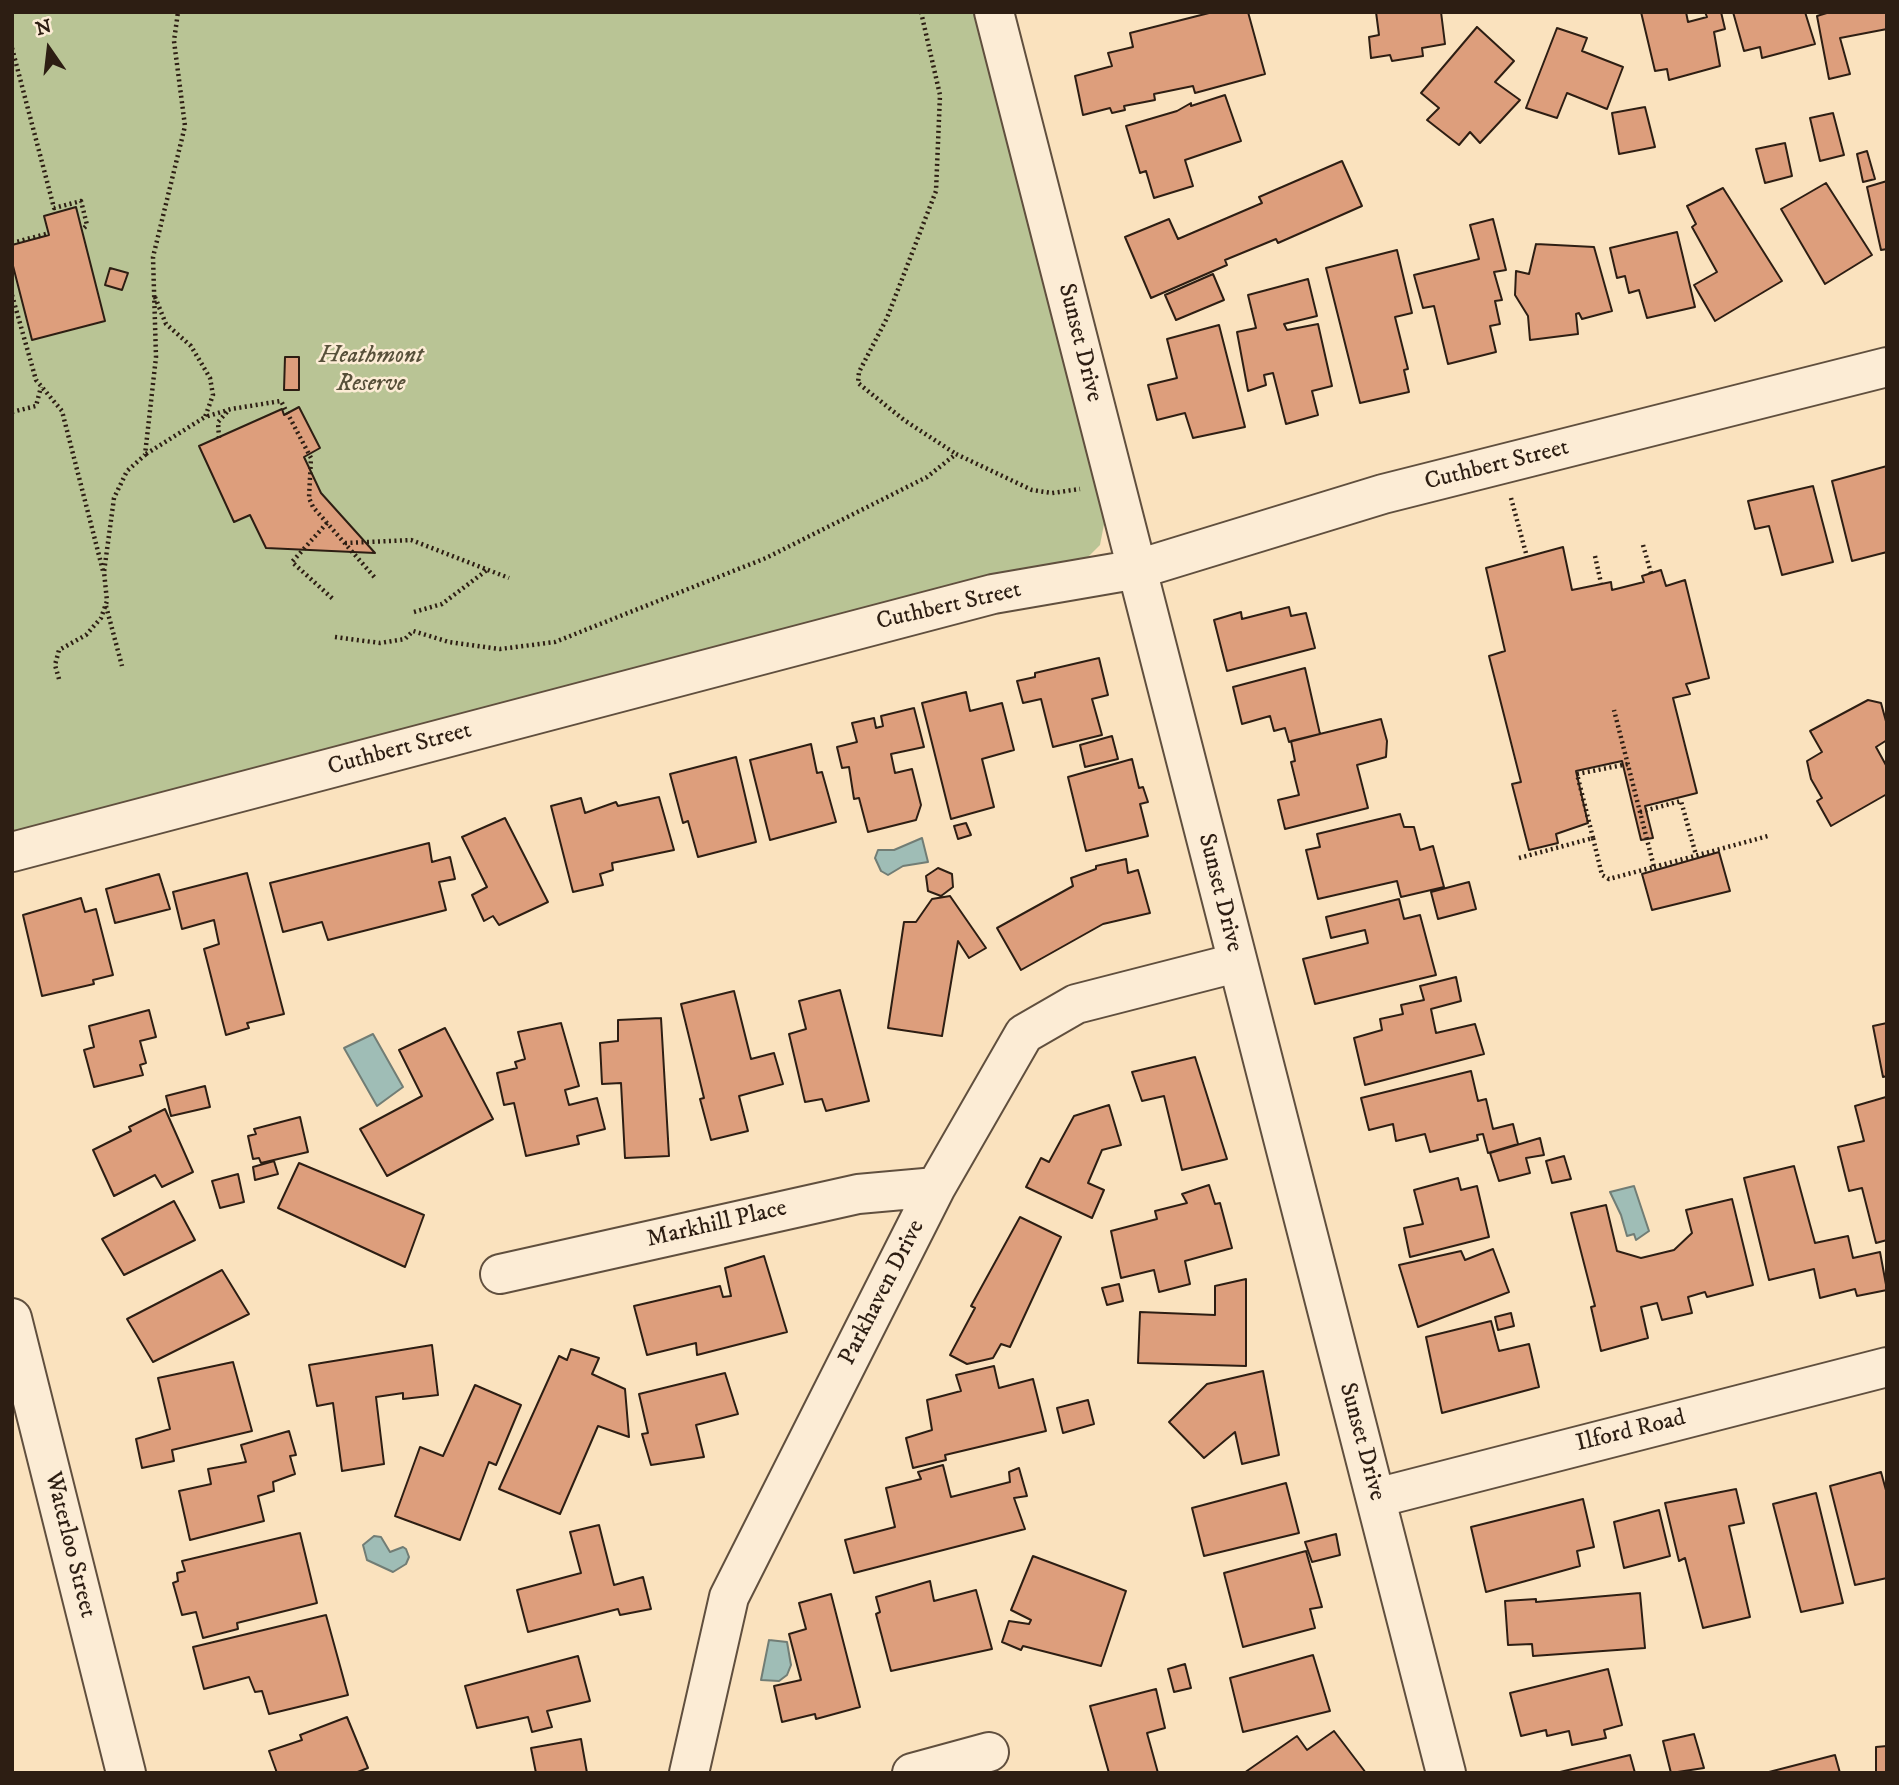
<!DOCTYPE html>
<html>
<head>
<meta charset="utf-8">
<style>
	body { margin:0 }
	#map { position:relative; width:1899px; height:1785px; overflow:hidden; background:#fae2be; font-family:"IM FELL DW Pica",serif }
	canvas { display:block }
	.frame { position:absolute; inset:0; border:14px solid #2d1e13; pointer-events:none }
	.north { position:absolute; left:14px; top:14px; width:70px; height:70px; -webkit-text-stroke:5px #fcecd5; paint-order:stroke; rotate:346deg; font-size:19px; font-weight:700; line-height:28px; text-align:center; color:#2d1e13 }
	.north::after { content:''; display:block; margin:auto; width:24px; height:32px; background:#2d1e13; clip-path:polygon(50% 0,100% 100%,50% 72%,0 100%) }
</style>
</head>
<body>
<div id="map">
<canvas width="1899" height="1785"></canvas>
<div class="frame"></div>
<div class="north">N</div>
</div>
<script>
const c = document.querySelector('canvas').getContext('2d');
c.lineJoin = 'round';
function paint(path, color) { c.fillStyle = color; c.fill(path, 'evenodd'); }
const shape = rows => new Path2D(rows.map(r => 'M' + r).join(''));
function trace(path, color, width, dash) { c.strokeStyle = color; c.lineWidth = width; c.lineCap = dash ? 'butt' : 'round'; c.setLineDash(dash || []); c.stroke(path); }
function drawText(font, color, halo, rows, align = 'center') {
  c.font = font + ' "IM FELL DW Pica",serif'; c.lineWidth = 5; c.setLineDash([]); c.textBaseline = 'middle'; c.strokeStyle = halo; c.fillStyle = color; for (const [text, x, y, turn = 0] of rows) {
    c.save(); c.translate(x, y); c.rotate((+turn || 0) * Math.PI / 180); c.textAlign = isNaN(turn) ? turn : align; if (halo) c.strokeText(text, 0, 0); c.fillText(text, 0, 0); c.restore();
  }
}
paint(shape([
	[12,12,976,12,1105,519,1100,545,1082,563,12,833]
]), '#b9c495');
const water = shape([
	[922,838,928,862,903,866,888,875,881,871,875,858,878,850,894,850,922,838],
	[373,1034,403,1087,377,1106,344,1048,373,1034],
	[1634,1186,1649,1231,1636,1240,1634,1234,1627,1236,1621,1215,1610,1192,1634,1186],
	[374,1536,381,1537,390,1552,403,1547,406,1549,409,1557,406,1564,393,1572,367,1560,363,1545,374,1536],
	[769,1640,787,1642,791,1665,787,1675,779,1681,761,1680,769,1640]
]);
paint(water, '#9fbdb6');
trace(water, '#717d75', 2);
const building = shape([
	[1213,12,1248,12,1265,74,1195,93,1193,86,1154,94,1155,100,1124,106,1125,110,1112,113,1110,108,1083,115,1075,76,1112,66,1108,53,1133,47,1130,33,1213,12],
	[1376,12,1441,12,1445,44,1422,48,1423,56,1392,61,1390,55,1371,58,1369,37,1379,35,1376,12],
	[1641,12,1686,12,1688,22,1707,17,1705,12,1721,12,1725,29,1714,32,1720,66,1669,80,1667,69,1655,71,1641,12],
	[1733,12,1805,12,1815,44,1762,58,1760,47,1744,51,1733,12],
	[1887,12,1887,29,1840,38,1850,74,1829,79,1817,16,1830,12,1887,12],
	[1477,27,1514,61,1495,82,1520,100,1480,143,1470,132,1459,145,1427,120,1439,108,1421,93,1477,27],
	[1557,28,1587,38,1582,51,1623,67,1607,109,1567,93,1557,118,1526,108,1557,28],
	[1225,95,1241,141,1185,160,1193,186,1154,198,1146,171,1140,173,1126,126,1177,111,1191,103,1191,106,1225,95],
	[1645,107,1655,147,1619,154,1612,113,1645,107],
	[1833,113,1844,155,1820,161,1810,118,1833,113],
	[1785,143,1792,176,1765,183,1756,149,1785,143],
	[1867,151,1875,179,1863,182,1857,154,1867,151],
	[1342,161,1362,206,1278,243,1276,239,1225,260,1227,265,1151,298,1125,237,1169,219,1178,239,1262,203,1259,197,1342,161],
	[1887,181,1887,249,1881,250,1867,187,1887,181],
	[1826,183,1872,255,1825,284,1781,209,1826,183],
	[1723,188,1782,281,1715,321,1694,285,1717,272,1692,227,1696,224,1687,206,1723,188],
	[76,207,105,321,32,340,12,262,12,245,49,235,44,216,76,207],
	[1493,219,1506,270,1494,272,1502,300,1495,301,1500,324,1490,326,1496,352,1448,364,1434,306,1423,308,1414,275,1479,259,1470,225,1493,219],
	[1677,232,1695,307,1647,318,1639,290,1629,293,1625,276,1617,278,1610,248,1677,232],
	[1536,244,1594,247,1612,311,1582,319,1579,313,1576,314,1578,334,1530,340,1528,316,1515,295,1516,271,1529,274,1536,244],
	[1397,250,1412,313,1395,317,1408,369,1404,370,1409,392,1360,403,1326,268,1397,250],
	[110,268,128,273,122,290,105,285,110,268],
	[1213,274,1224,300,1176,320,1165,295,1213,274],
	[1308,279,1317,316,1284,324,1287,330,1318,324,1332,386,1312,391,1318,415,1286,424,1273,373,1264,375,1266,385,1248,391,1237,332,1256,328,1248,295,1308,279],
	[1219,325,1245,427,1193,438,1185,413,1157,420,1148,385,1177,378,1167,339,1219,325],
	[285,357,299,357,299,390,284,390,285,357],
	[299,407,320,448,304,457,321,493,375,553,266,548,250,515,234,522,199,446,282,409,284,415,299,407],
	[1887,466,1887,552,1852,561,1832,481,1887,466],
	[1813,486,1833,562,1782,575,1769,526,1755,529,1748,501,1813,486],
	[1563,547,1572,590,1611,582,1612,590,1644,582,1642,576,1661,570,1666,586,1685,580,1709,678,1686,684,1690,694,1673,698,1697,793,1645,806,1653,838,1641,840,1622,761,1576,771,1588,823,1556,834,1558,843,1529,850,1512,784,1521,782,1489,656,1505,651,1486,568,1563,547],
	[1289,607,1291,616,1306,613,1315,648,1227,671,1214,620,1241,612,1242,619,1289,607],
	[1099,658,1108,695,1092,699,1102,735,1053,747,1041,699,1023,703,1017,681,1035,677,1035,673,1099,658],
	[1305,668,1320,734,1289,742,1285,728,1274,731,1270,716,1242,724,1233,687,1305,668],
	[966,692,970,711,1002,703,1014,750,982,759,994,807,951,819,922,703,966,692],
	[1868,700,1881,703,1887,725,1887,740,1876,747,1887,767,1887,794,1831,826,1817,801,1822,798,1811,779,1807,761,1822,752,1810,731,1868,700],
	[914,708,924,747,891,754,895,773,912,769,921,805,916,820,868,832,859,798,854,799,849,767,842,768,837,747,857,742,852,723,874,718,876,728,883,726,881,716,914,708],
	[1381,719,1387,741,1386,757,1357,765,1368,808,1285,829,1278,800,1299,795,1291,762,1295,761,1291,741,1381,719],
	[1112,736,1118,759,1085,767,1080,745,1112,736],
	[811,744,817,773,822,772,836,822,770,840,750,760,811,744],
	[736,757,756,842,698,857,688,821,683,823,670,774,736,757],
	[1132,759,1139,788,1143,787,1148,802,1140,804,1148,836,1086,851,1068,777,1132,759],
	[659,797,674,850,612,863,613,870,600,874,603,885,573,892,551,806,581,798,585,813,616,802,618,806,659,797],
	[1400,814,1404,827,1414,827,1420,850,1433,846,1444,887,1401,897,1397,881,1318,899,1306,850,1320,847,1317,834,1400,814],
	[505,818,548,902,499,925,493,916,484,921,472,895,487,887,462,837,505,818],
	[966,823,971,835,958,839,954,826,966,823],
	[429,843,432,862,450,857,455,879,439,882,446,910,328,940,322,922,283,932,270,883,429,843],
	[1719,852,1730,891,1652,910,1642,874,1719,852],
	[1126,859,1128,873,1138,870,1150,913,1103,924,1021,970,997,928,1073,886,1071,878,1096,869,1096,866,1126,859],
	[938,868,952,874,953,887,941,896,928,891,926,876,938,868],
	[247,873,284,1014,247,1023,249,1028,226,1035,204,949,219,944,214,920,182,929,173,892,247,873],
	[159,874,170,909,115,923,106,889,159,874],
	[1469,882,1476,909,1438,919,1431,892,1469,882],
	[950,896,986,948,969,958,958,941,942,1036,888,1028,904,922,916,922,932,899,950,896],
	[81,898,85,912,96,909,113,975,93,980,94,984,42,996,23,915,81,898],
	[1399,899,1404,919,1420,915,1436,975,1315,1004,1303,959,1368,943,1365,930,1331,938,1326,917,1399,899],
	[1456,977,1461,1001,1431,1009,1436,1033,1475,1024,1484,1054,1365,1085,1354,1038,1382,1030,1380,1019,1403,1014,1401,1005,1424,1000,1420,986,1456,977],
	[840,990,869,1101,826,1111,822,1099,805,1102,789,1034,806,1029,799,1001,840,990],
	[734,991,751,1059,774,1053,783,1084,739,1096,748,1131,711,1140,700,1099,704,1098,681,1004,734,991],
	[149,1010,156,1037,140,1041,146,1063,140,1065,143,1075,94,1087,84,1050,94,1047,89,1026,149,1010],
	[661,1018,669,1156,625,1158,621,1083,602,1084,600,1043,618,1041,618,1020,661,1018],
	[561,1023,579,1086,565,1090,569,1105,597,1098,605,1129,577,1136,579,1144,526,1156,514,1103,504,1105,497,1073,517,1068,515,1062,525,1059,518,1032,561,1023],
	[1887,1023,1887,1076,1883,1077,1873,1026,1887,1023],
	[445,1028,493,1119,387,1176,360,1129,422,1096,399,1050,445,1028],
	[1195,1057,1227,1159,1182,1170,1164,1096,1142,1101,1132,1072,1195,1057],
	[1471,1071,1478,1101,1486,1099,1493,1129,1513,1124,1518,1144,1488,1153,1483,1134,1477,1135,1478,1140,1430,1152,1425,1134,1396,1141,1393,1124,1369,1130,1361,1098,1471,1071],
	[205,1086,210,1107,171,1116,166,1096,205,1086],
	[1886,1097,1887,1240,1876,1243,1862,1188,1849,1191,1838,1147,1864,1141,1855,1106,1886,1097],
	[1109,1105,1121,1145,1102,1150,1088,1183,1104,1190,1092,1218,1026,1187,1041,1158,1049,1162,1074,1116,1109,1105],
	[165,1109,193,1172,162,1187,155,1175,114,1196,93,1150,131,1131,129,1127,165,1109],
	[300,1117,308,1152,261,1163,259,1158,253,1159,248,1136,256,1134,254,1129,300,1117],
	[1540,1138,1544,1155,1526,1158,1530,1173,1499,1181,1490,1153,1540,1138],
	[1564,1156,1571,1179,1552,1183,1546,1161,1564,1156],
	[274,1161,278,1174,255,1180,253,1167,274,1161],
	[299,1163,424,1215,405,1267,278,1208,299,1163],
	[1794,1166,1815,1243,1848,1236,1853,1258,1880,1252,1887,1290,1857,1296,1855,1289,1820,1298,1814,1269,1769,1280,1744,1178,1794,1166],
	[238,1174,244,1202,220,1208,212,1181,238,1174],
	[1458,1178,1461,1190,1477,1186,1489,1237,1410,1257,1404,1228,1423,1224,1414,1190,1458,1178],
	[1209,1185,1215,1204,1220,1203,1232,1248,1185,1261,1190,1284,1159,1292,1154,1270,1121,1278,1111,1231,1157,1219,1155,1211,1187,1203,1182,1194,1209,1185],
	[1732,1199,1753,1285,1707,1297,1705,1292,1688,1297,1692,1313,1662,1320,1657,1303,1641,1307,1648,1338,1601,1351,1591,1307,1595,1306,1571,1213,1606,1205,1617,1251,1641,1258,1674,1250,1692,1233,1686,1210,1732,1199],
	[174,1201,195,1240,124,1275,102,1239,174,1201],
	[1020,1217,1061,1237,1010,1347,1001,1344,993,1358,967,1364,950,1355,975,1308,971,1306,1020,1217],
	[1493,1249,1509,1292,1418,1327,1399,1265,1461,1251,1465,1260,1493,1249],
	[764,1256,787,1332,697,1355,696,1343,647,1355,634,1306,720,1286,723,1297,731,1296,725,1268,764,1256],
	[222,1270,249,1314,153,1362,127,1319,222,1270],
	[1246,1279,1246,1366,1138,1363,1140,1312,1215,1315,1215,1286,1246,1279],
	[1119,1284,1123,1301,1107,1305,1102,1288,1119,1284],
	[1511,1313,1514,1326,1498,1330,1495,1317,1511,1313],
	[1491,1321,1499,1351,1529,1344,1539,1387,1442,1413,1426,1337,1491,1321],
	[432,1345,438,1395,403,1399,403,1393,376,1397,384,1464,342,1471,333,1403,317,1406,309,1365,432,1345],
	[571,1349,599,1358,592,1374,625,1389,629,1437,598,1426,560,1514,499,1489,559,1356,567,1360,571,1349],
	[233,1362,252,1431,172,1450,174,1461,142,1468,136,1439,170,1429,158,1378,233,1362],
	[994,1366,999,1388,1033,1379,1046,1431,945,1455,946,1460,913,1468,906,1438,932,1430,927,1400,961,1391,956,1375,994,1366],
	[1263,1371,1279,1455,1242,1464,1235,1432,1204,1458,1169,1422,1207,1384,1263,1371],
	[725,1373,738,1414,696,1425,704,1457,651,1465,642,1434,648,1433,639,1394,725,1373],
	[475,1385,521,1405,496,1465,489,1462,460,1540,395,1516,420,1447,443,1456,475,1385],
	[1088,1400,1094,1424,1063,1433,1057,1408,1088,1400],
	[289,1431,296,1455,290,1456,295,1474,273,1482,274,1491,258,1496,264,1521,190,1540,179,1491,211,1484,208,1469,246,1462,241,1445,289,1431],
	[943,1465,951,1497,1010,1482,1009,1472,1019,1468,1027,1496,1014,1498,1025,1529,854,1573,845,1540,895,1527,886,1488,921,1479,918,1472,943,1465],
	[1881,1472,1887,1494,1887,1578,1855,1585,1830,1486,1881,1472],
	[1286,1483,1299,1533,1204,1556,1192,1508,1286,1483],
	[1736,1489,1744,1523,1729,1526,1750,1617,1703,1628,1685,1558,1679,1561,1665,1503,1736,1489],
	[1816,1493,1843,1603,1801,1612,1773,1504,1816,1493],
	[1583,1499,1594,1547,1577,1551,1580,1566,1486,1592,1471,1527,1583,1499],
	[1659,1510,1670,1556,1624,1568,1614,1522,1659,1510],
	[599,1525,614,1585,643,1577,651,1609,620,1615,618,1609,528,1632,517,1590,581,1573,570,1532,599,1525],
	[300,1533,317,1603,237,1623,238,1629,203,1638,196,1612,182,1615,173,1583,178,1581,177,1573,185,1571,182,1561,300,1533],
	[1336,1534,1340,1555,1312,1562,1305,1542,1336,1534],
	[1306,1551,1322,1607,1310,1609,1315,1628,1243,1647,1224,1573,1306,1551],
	[1033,1556,1126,1591,1101,1666,1023,1646,1021,1650,1002,1642,1009,1621,1029,1624,1031,1620,1011,1610,1033,1556],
	[930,1581,934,1601,976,1590,992,1649,891,1671,876,1614,880,1612,876,1597,930,1581],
	[1640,1593,1645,1648,1533,1656,1532,1644,1508,1645,1505,1601,1536,1599,1536,1602,1640,1593],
	[831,1594,860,1707,816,1719,815,1714,782,1722,774,1686,801,1680,789,1634,806,1629,799,1603,831,1594],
	[326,1615,348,1695,269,1714,262,1691,255,1692,249,1677,204,1689,193,1647,326,1615],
	[1313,1655,1330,1711,1243,1732,1230,1678,1313,1655],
	[578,1656,590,1701,547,1711,552,1727,532,1732,528,1717,477,1728,465,1686,578,1656],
	[1185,1664,1191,1688,1174,1692,1168,1669,1185,1664],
	[1608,1669,1622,1725,1604,1730,1606,1738,1572,1745,1569,1731,1547,1736,1546,1730,1521,1736,1510,1693,1608,1669],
	[1156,1689,1165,1728,1147,1733,1158,1773,1109,1773,1090,1706,1156,1689],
	[347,1717,368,1768,355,1773,277,1773,269,1751,302,1740,300,1735,347,1717],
	[1334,1731,1366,1773,1244,1773,1297,1736,1307,1750,1334,1731],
	[1694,1734,1704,1768,1671,1773,1663,1741,1694,1734],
	[581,1739,587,1773,536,1773,531,1748,581,1739],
	[1887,1746,1887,1773,1876,1773,1876,1747,1887,1746],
	[1630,1755,1635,1773,1556,1773,1630,1755],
	[1835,1755,1840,1773,1769,1773,1769,1772,1835,1755]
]);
paint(building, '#dd9e7c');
trace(building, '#2d1e13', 2);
const minor = shape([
	[994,12,1446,1773],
	[12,852,993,594,1138,569,1383,494,1887,367],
	[500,1274,858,1194,936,1187],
	[12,1318,126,1773],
	[1376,1498,1887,1367],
	[689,1773,729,1597,936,1187,1024,1034,1076,1004,1236,963],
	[912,1773,989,1752]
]);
trace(minor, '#604f3e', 42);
trace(shape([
	[921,12,940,95,936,191,887,318,859,372,858,383,904,420,956,454],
	[12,48,54,208,81,201,87,225,82,230],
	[12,243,46,234],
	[12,295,36,380,62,411,103,571],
	[155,297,166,324,191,346,210,378,213,395,205,417,231,409,281,401,311,458,309,498,313,507,376,579],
	[12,412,36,406,41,387],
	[219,438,218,422,227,412],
	[146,454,205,417],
	[1511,498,1527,557],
	[327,523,292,562,333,599],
	[345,543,411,540,509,578],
	[1643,545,1651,573],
	[1595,556,1601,583],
	[106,606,122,666],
	[414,612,442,604,487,570],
	[335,637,380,643,405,639,413,631,449,642,500,649,555,642,766,558,927,477,956,454,1032,490,1052,493,1080,489],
	[59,679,55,665,59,650,86,635,101,618,107,601,104,572,114,498,127,471,145,455,156,357,153,257,185,126,174,41,178,12],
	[1640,812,1681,801,1696,855],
	[1593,838,1577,774,1628,764],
	[1519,858,1593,838,1602,875,1609,879,1654,867,1614,710],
	[1654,867,1768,836]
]), '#2d1e13', 4.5, [2, 3.5]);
trace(minor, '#fcecd5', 38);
drawText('24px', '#2d1e13', '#fcecd5', [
	["Sunset Drive",1079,343,76],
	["Cuthbert Street",1497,466,-14],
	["Cuthbert Street",949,607,-13],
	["Cuthbert Street",400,750,-15],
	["Sunset Drive",1219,893,76],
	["Markhill Place",717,1225,-13],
	["Parkhaven Drive",883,1293,-63],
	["Ilford Road",1631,1432,-14],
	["Sunset Drive",1361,1442,75],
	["Waterloo Street",69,1545,76]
]);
drawText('italic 24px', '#57503a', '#fcecd5', [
	["Heathmont",371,357],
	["Reserve",371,385]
]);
</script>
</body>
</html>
